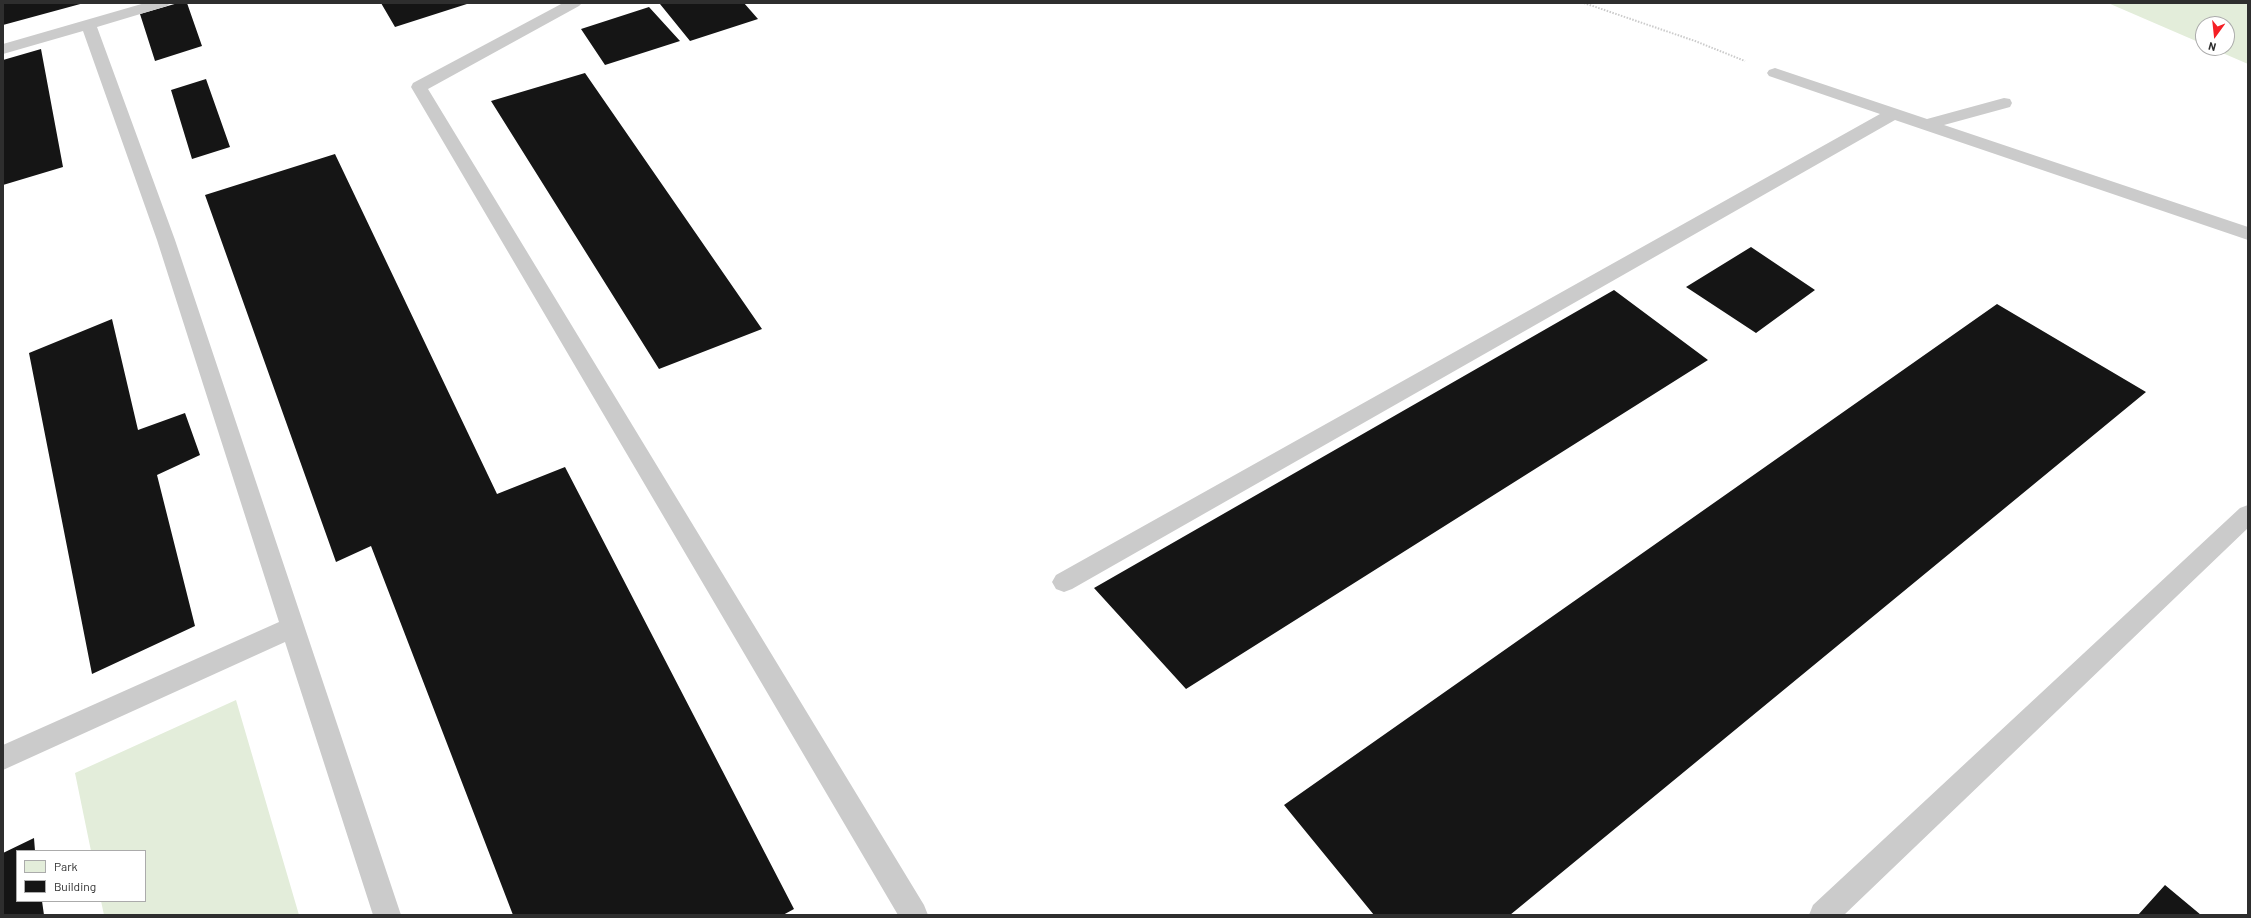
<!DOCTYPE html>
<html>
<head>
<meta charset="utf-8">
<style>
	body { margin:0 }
	#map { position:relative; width:2251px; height:918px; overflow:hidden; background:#fff; font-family:Barlow,sans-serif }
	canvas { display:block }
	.frame { position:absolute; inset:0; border:4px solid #2e2e2e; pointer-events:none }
	.legend { position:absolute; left:16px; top:850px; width:130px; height:52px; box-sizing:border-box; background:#fff; border:1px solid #ababab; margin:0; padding:5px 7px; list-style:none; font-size:12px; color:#2e2e2e }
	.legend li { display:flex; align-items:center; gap:8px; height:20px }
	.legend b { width:20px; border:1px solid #ababab }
	.north { position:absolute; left:2195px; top:16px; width:40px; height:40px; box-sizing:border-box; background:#fff; border:1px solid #ababab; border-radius:50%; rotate:195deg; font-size:11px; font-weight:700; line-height:16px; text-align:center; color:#2e2e2e }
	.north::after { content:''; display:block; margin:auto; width:14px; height:18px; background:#f51f25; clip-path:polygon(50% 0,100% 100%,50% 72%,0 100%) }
</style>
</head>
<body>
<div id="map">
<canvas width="2251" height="918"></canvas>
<div class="frame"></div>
<ul class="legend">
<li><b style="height:11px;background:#e3edda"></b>Park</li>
<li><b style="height:11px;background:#151515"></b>Building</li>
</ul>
<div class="north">N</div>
</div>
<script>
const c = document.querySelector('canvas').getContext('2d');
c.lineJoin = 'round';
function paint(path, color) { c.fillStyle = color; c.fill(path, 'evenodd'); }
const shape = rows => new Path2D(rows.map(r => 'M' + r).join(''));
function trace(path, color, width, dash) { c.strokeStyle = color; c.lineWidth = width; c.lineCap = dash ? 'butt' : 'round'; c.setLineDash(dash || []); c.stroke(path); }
paint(shape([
	[2108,3,2248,3,2248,64,2211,48,2227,48,2227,24,2203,24,2203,44],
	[236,700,299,915,104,915,101,901,145,901,145,851,91,851,75,773]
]), '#e3edda');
paint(shape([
	[3,3,84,3,3,25],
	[178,3,187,3,202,46,155,61,140,14],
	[381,3,470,3,395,27],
	[664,3,744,3,758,19,690,41,660,4],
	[649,7,680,41,605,65,581,29],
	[41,49,63,167,3,185,3,60],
	[585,73,762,329,659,369,491,101],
	[206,79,230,147,192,159,171,90],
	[335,154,497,494,565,467,794,909,783,915,513,915,371,546,336,562,205,195],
	[1751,247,1815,290,1756,333,1686,287],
	[1614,290,1708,360,1186,689,1094,588],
	[1997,304,2146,392,1510,915,1374,915,1284,805],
	[112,319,138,430,185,413,200,455,157,475,195,626,92,674,29,353],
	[34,838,35,851,17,851,17,901,42,901,44,915,3,915,3,853],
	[2165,885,2201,915,2138,915]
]), '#151515');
trace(shape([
	[1584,3,1695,41,1745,61]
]), '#cbcbcb', 2, [1.5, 1.5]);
paint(shape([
	[145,3,170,3,167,6,97,27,175,240,401,915,373,915,285,642,3,770,3,745,279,622,157,240,83,31,3,54,3,44,145,3],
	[563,3,582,3,579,6,428,89,924,905,928,915,898,915,411,87,413,83,563,3],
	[1775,68,1927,119,2004,98,2010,99,2012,103,2010,107,1944,125,2248,227,2248,240,1895,120,1072,589,1064,592,1056,589,1052,582,1056,575,1880,114,1769,76,1767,73,1769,70,1775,68],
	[2248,505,2248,528,1844,915,1809,915,1813,905,2240,508,2248,505]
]), '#cbcbcb');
</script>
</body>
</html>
